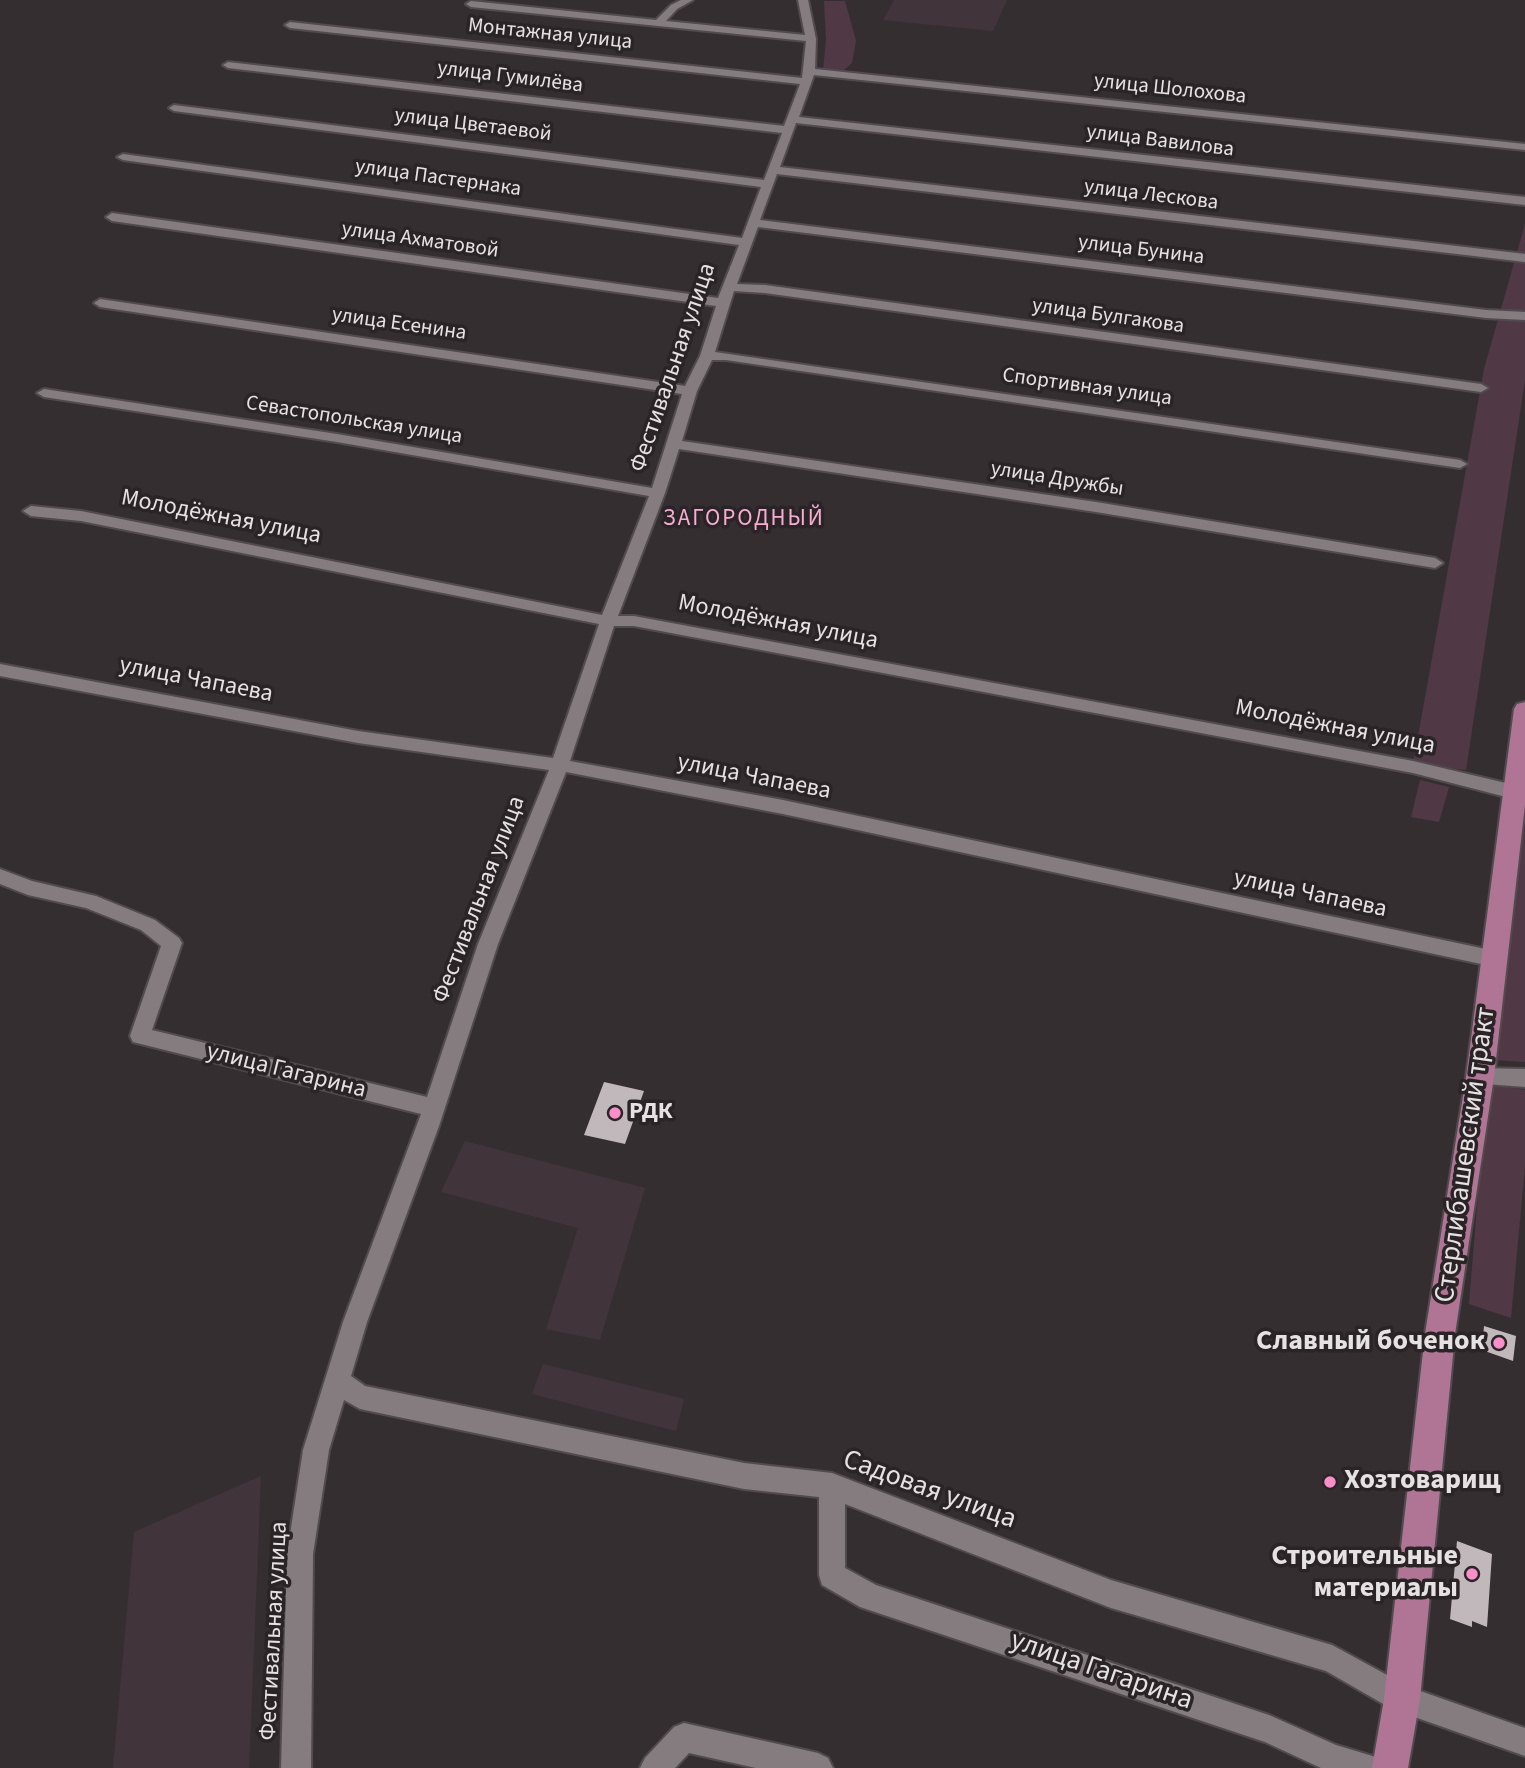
<!DOCTYPE html>
<html>
<head>
<meta charset="utf-8">
<style>
	body { margin:0 }
	canvas { display:block; background:#352e31 }
</style>
</head>
<body>
<canvas width="1525" height="1768"></canvas>
<script>
const c = document.querySelector('canvas').getContext('2d');
c.lineJoin = 'round';
function paint(path, color) { c.fillStyle = color; c.fill(path, 'evenodd'); }
const shape = rows => new Path2D(rows.map(r => 'M' + r).join(''));
function trace(path, color, width, dash) { c.strokeStyle = color; c.lineWidth = width; c.lineCap = dash ? 'butt' : 'round'; c.setLineDash(dash || []); c.stroke(path); }
function drawText(font, color, halo, rows, align = 'center') {
  c.font = font + ' "Source Sans 3",sans-serif'; c.lineWidth = 7; c.setLineDash([]); c.textBaseline = 'middle'; c.strokeStyle = halo; c.fillStyle = color; for (const [text, x, y, turn = 0] of rows) {
    c.save(); c.translate(x, y); c.rotate((+turn || 0) * Math.PI / 180); c.textAlign = isNaN(turn) ? turn : align; if (halo) c.strokeText(text, 0, 0); c.fillText(text, 0, 0); c.restore();
  }
}
paint(shape([
	[894,0,1007,0,993,31,883,20],
	[465,1141,645,1188,600,1340,546,1329,578,1228,441,1192],
	[543,1364,684,1399,676,1431,532,1394],
	[261,1476,249,1768,113,1768,134,1532]
]), '#41343b');
paint(shape([
	[824,1,845,1,856,41,852,63,844,70,823,69,826,40],
	[1525,224,1525,380,1466,770,1413,764,1484,369],
	[1420,780,1449,787,1439,822,1411,817],
	[1525,825,1525,1062,1494,1060],
	[1487,1084,1525,1090,1525,1166,1511,1318,1469,1304]
]), '#503844');
paint(shape([
	[604,1082,644,1091,625,1144,584,1135],
	[1484,1326,1516,1336,1513,1361,1482,1350],
	[1457,1541,1492,1554,1487,1627,1472,1621,1472,1627,1450,1619]
]), '#c1b8bc');
const minor = shape([
	[681,0,693,0,677,9,666,21,805,35,798,0,808,0,816,39,815,69,1525,144,1525,150,814,75,799,117,1525,197,1525,205,796,123,780,167,1525,254,1525,262,777,174,760,220,1486,310,1525,312,1525,320,1486,318,758,227,737,284,765,285,1481,384,1488,388,1481,392,765,293,734,291,715,352,1460,460,1467,464,1460,468,726,360,712,360,697,391,682,441,1096,502,1435,558,1443,563,1435,568,1096,512,679,449,665,493,618,616,634,616,1413,761,1514,785,1520,787,1523,792,1520,797,1514,799,1413,773,634,626,614,626,570,761,783,800,1495,951,1502,953,1505,959,1502,965,1495,967,783,814,566,772,498,944,439,1126,367,1322,351,1376,365,1386,744,1463,832,1473,1111,1580,1332,1645,1409,1687,1525,1728,1525,1756,1392,1709,1326,1671,1111,1608,845,1504,845,1568,876,1585,1269,1715,1336,1745,1379,1758,1384,1768,1321,1768,1265,1742,860,1607,822,1585,819,1575,819,1497,744,1489,360,1409,344,1400,329,1450,313,1554,311,1768,281,1768,287,1554,303,1450,343,1322,421,1114,133,1042,130,1036,161,946,141,930,86,908,28,895,0,884,0,869,32,881,96,896,155,920,179,938,182,943,152,1030,427,1097,478,944,549,770,358,743,0,676,0,664,358,731,553,758,599,624,81,521,31,516,23,511,31,506,81,511,602,615,649,496,337,442,44,397,37,393,44,389,337,434,652,488,682,394,100,307,94,303,100,299,685,386,700,356,716,306,112,221,106,217,112,213,718,298,739,245,123,160,117,157,123,154,742,238,761,187,174,111,169,108,174,105,764,180,782,133,228,68,223,65,228,62,784,126,800,84,290,28,285,25,290,22,802,78,806,41,471,7,466,4,471,1,656,20,671,5,681,0],
	[1480,1068,1525,1069,1525,1087,1472,1083,1469,1077,1472,1071,1480,1068],
	[684,1723,818,1753,828,1758,833,1768,756,1768,689,1753,675,1768,640,1768,645,1758,674,1727,684,1723]
]);
const major = shape([
	[1525,702,1525,805,1494,1077,1455,1334,1420,1699,1408,1768,1372,1768,1384,1699,1425,1334,1466,1077,1514,709,1517,704,1525,702]
]);
trace(minor, '#514b4e', 4);
trace(major, '#514b4e', 4);
paint(minor, '#857c80');
paint(major, '#b07594');
for (const [x, y, r, color] of [
	[615,1113,7,"#f98fc9"],
	[1499,1343,7,"#f98fc9"],
	[1330,1482,7,"#f98fc9"],
	[1472,1574,7,"#f98fc9"]
]) { const dot = new Path2D(); dot.arc(x, y, r, 0, 2 * Math.PI); c.fillStyle = color; c.fill(dot); trace(dot, '#2b2427', 2.5); }
drawText('21px', '#e6e1e3', '#2b2427', [
	["Монтажная улица",550,35,6],
	["улица Гумилёва",510,78,7],
	["улица Шолохова",1170,90,6],
	["улица Цветаевой",473,126,7],
	["улица Вавилова",1160,142,7],
	["улица Пастернака",438,179,8],
	["улица Лескова",1151,196,7],
	["улица Ахматовой",420,241,8],
	["улица Бунина",1141,251,7],
	["улица Булгакова",1108,317,8],
	["улица Есенина",399,325,8],
	["Спортивная улица",1087,388,8],
	["Севастопольская улица",354,421,9],
	["улица Дружбы",1057,480,9]
]);
c.letterSpacing = '2px';
drawText('23px', '#f7acd2', '#2b2427', [
	["ЗАГОРОДНЫЙ",744,520]
]);
c.letterSpacing = '0px';
drawText('24px', '#e6e1e3', '#2b2427', [
	["Фестивальная улица",674,368,-71],
	["Молодёжная улица",221,518,11],
	["Молодёжная улица",778,623,11],
	["улица Чапаева",196,681,11],
	["Молодёжная улица",1335,728,11],
	["улица Чапаева",754,778,11],
	["улица Чапаева",1310,895,12],
	["Фестивальная улица",480,900,-69],
	["улица Гагарина",286,1072,14],
	["Фестивальная улица",275,1631,-87]
]);
drawText('bold 24px', '#e6e1e3', '#2b2427', [
	["РДК",629,1113]
], 'left');
drawText('28px', '#e6e1e3', '#2b2427', [
	["Стерлибашевский тракт",1467,1155,-82],
	["Садовая улица",929,1491,20],
	["улица Гагарина",1101,1672,19]
]);
drawText('bold 28px', '#e6e1e3', '#2b2427', [
	["Славный боченок",1485,1343],
	["Хозтоварищ",1344,1482,"left"],
	["Строительные",1458,1558],
	["материалы",1458,1590]
], 'right');
</script>
</body>
</html>
